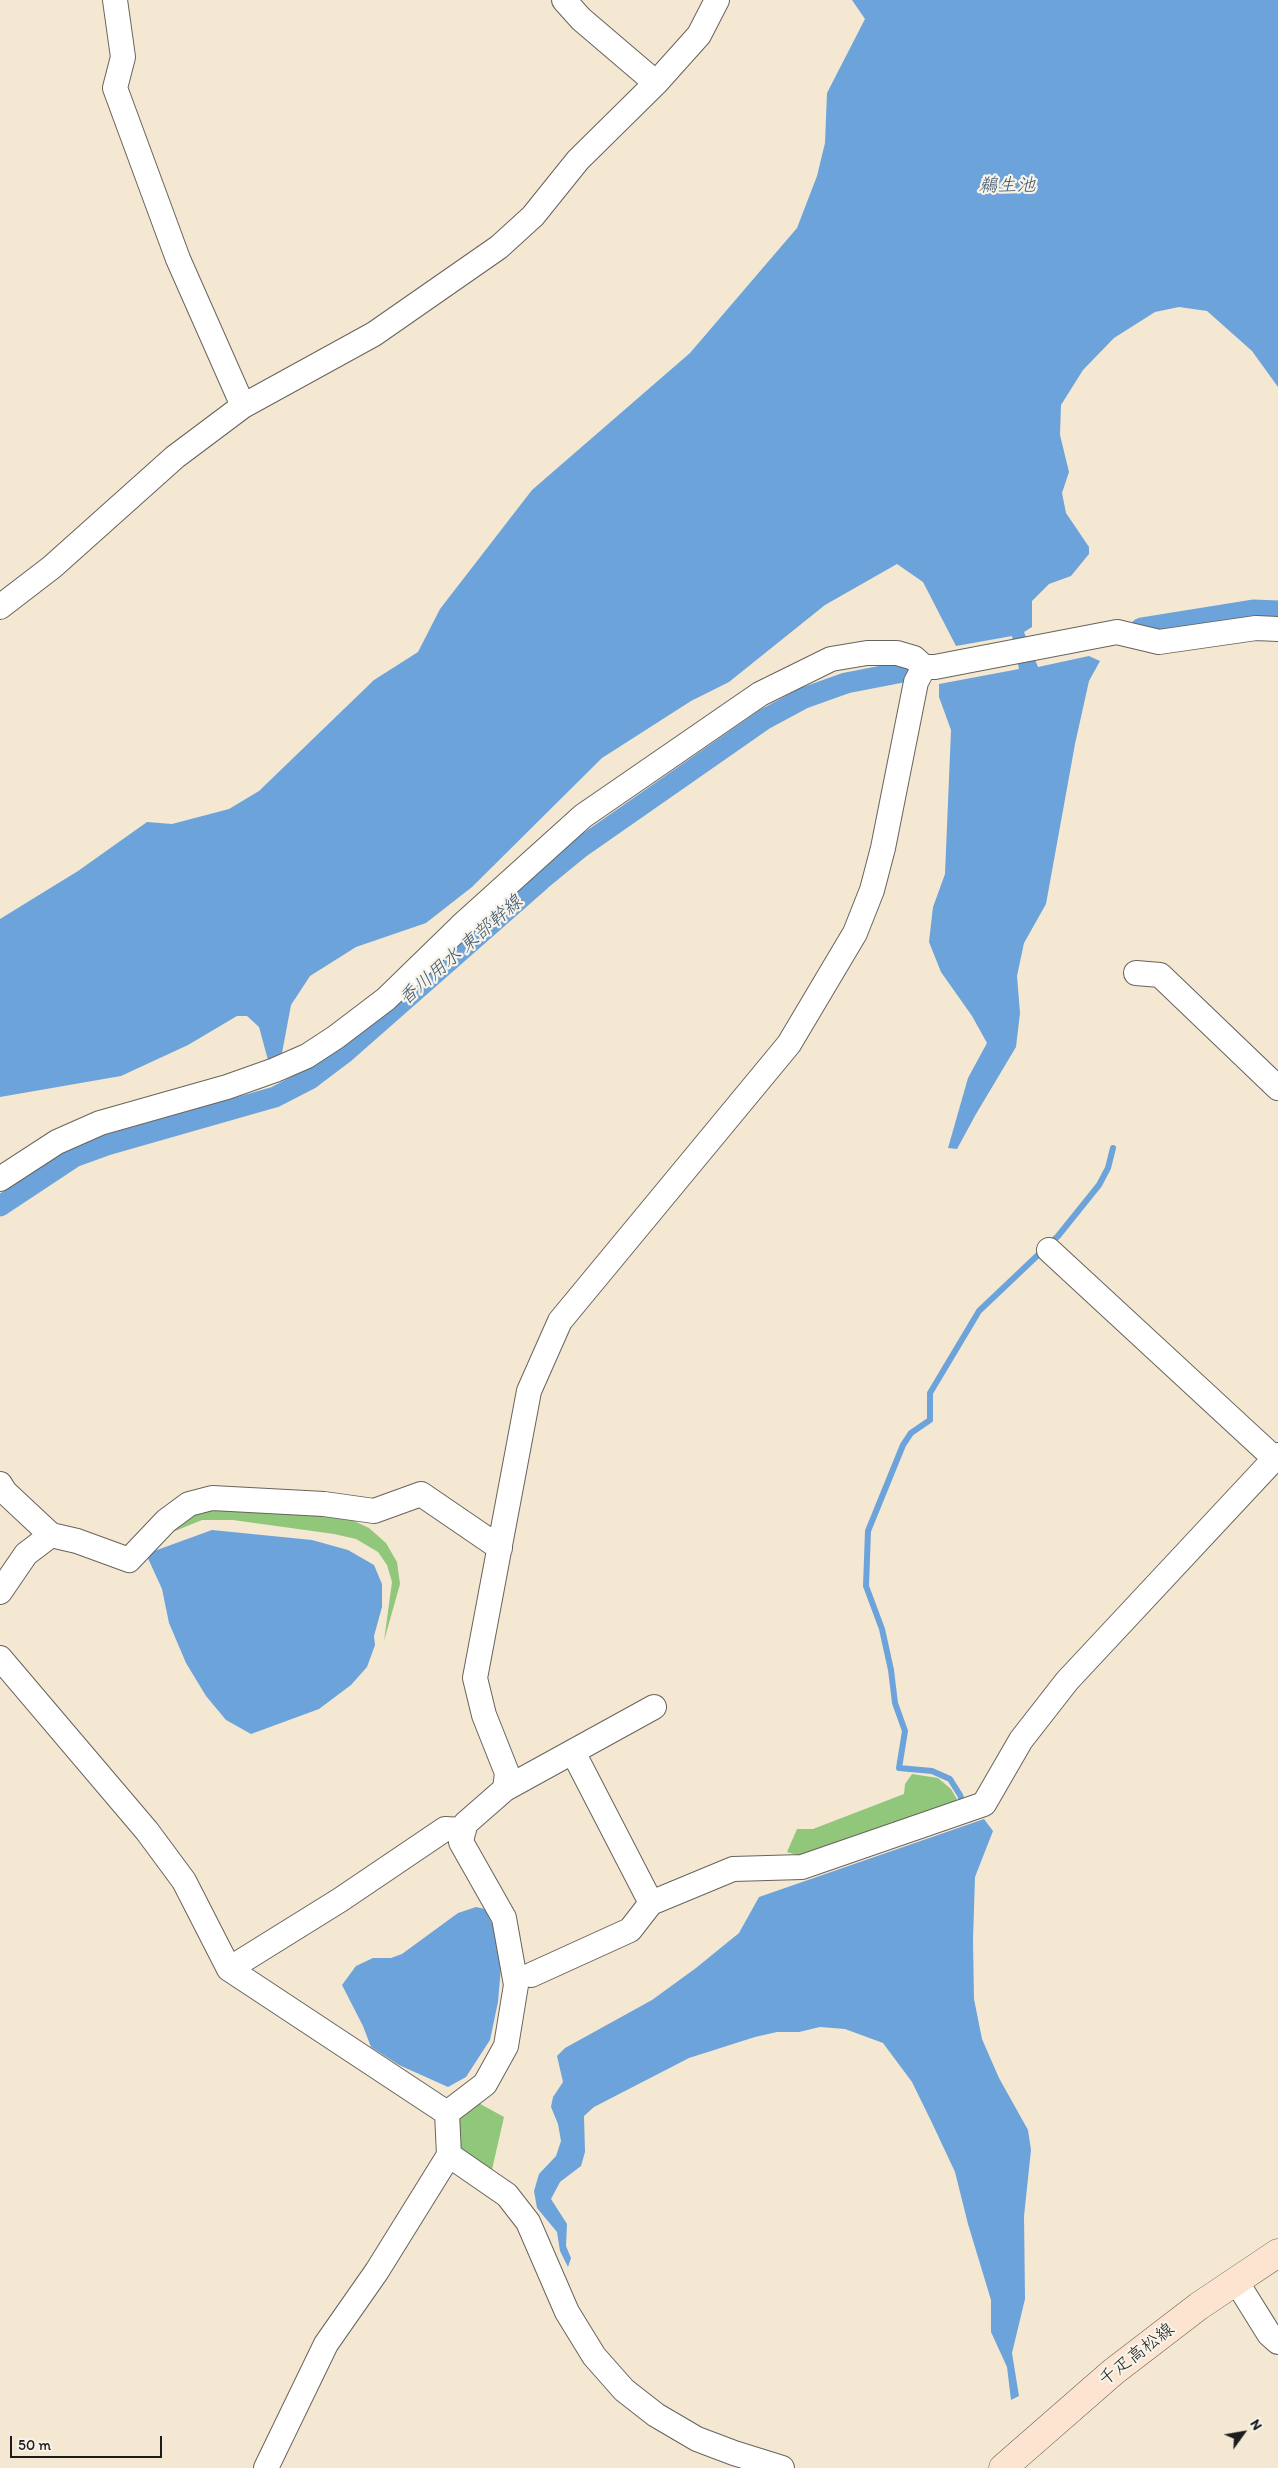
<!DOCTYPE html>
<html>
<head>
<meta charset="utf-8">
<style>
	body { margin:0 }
	#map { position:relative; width:1278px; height:2468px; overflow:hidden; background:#f4e8d3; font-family:Itim,sans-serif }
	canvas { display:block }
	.north { position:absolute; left:1218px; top:2408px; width:50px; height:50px; -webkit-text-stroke:4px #f7f3e8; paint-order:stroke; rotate:58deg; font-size:14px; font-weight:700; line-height:20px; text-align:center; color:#1c1c1c }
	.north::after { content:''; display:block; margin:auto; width:18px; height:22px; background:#1c1c1c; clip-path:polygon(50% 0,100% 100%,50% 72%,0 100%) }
	.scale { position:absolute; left:10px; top:2436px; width:152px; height:22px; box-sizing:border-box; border:2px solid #1c1c1c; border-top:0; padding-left:6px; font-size:15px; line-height:18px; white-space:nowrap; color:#1c1c1c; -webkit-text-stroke:4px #f7f3e8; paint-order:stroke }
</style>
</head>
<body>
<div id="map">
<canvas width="1278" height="2468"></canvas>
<div class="north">N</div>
<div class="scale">50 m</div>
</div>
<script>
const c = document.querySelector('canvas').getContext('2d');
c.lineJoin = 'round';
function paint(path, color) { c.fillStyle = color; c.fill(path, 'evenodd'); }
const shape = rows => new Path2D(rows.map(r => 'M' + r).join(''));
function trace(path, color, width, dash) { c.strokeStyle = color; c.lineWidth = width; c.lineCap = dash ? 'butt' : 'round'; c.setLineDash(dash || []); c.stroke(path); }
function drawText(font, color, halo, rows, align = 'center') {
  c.font = font + ' Itim,"Klee One",sans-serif'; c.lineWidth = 4.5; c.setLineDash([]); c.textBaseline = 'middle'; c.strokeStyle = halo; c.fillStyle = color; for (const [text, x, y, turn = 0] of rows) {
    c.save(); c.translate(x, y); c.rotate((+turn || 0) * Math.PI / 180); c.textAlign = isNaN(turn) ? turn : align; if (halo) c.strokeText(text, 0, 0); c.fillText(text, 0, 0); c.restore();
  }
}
paint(shape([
	[210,1507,337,1513,369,1528,386,1543,397,1562,400,1584,384,1641,392,1582,387,1565,378,1552,356,1539,334,1534,233,1520,202,1520,163,1536,181,1519],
	[912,1774,938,1778,951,1789,958,1801,801,1856,787,1852,797,1829,813,1829,904,1794,905,1784],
	[475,2101,504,2117,491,2174,456,2151,457,2118]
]), '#90c77a');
paint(shape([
	[852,0,1278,0,1278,387,1252,351,1207,311,1179,307,1155,312,1114,338,1083,370,1061,405,1060,435,1069,472,1062,493,1066,513,1089,547,1089,554,1071,576,1049,584,1032,601,1032,627,1024,632,1038,667,1089,656,1100,661,1089,681,1075,744,1046,904,1024,943,1017,976,1020,1013,1016,1047,976,1114,957,1149,948,1148,968,1078,987,1043,972,1016,941,972,929,942,933,907,945,874,951,730,939,697,939,684,1019,669,1012,636,956,646,923,582,897,564,825,605,729,682,691,701,602,758,472,887,426,923,356,947,310,976,291,1005,282,1053,268,1060,259,1027,247,1016,237,1016,188,1045,121,1076,0,1097,0,919,78,871,147,822,172,824,229,809,259,791,374,680,418,652,440,609,532,490,690,353,797,228,817,176,825,143,827,93,865,19],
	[212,1530,312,1540,348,1550,374,1565,382,1584,382,1607,374,1636,375,1645,367,1667,351,1685,319,1709,251,1734,226,1720,206,1696,186,1663,169,1623,162,1589,146,1554],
	[984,1819,993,1831,975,1877,973,1940,974,1999,982,2039,999,2078,1028,2130,1031,2150,1024,2216,1025,2299,1012,2353,1019,2396,1011,2400,1007,2367,991,2332,991,2300,968,2224,955,2172,933,2125,912,2082,883,2043,845,2029,820,2027,799,2032,777,2032,755,2037,689,2058,594,2107,584,2116,585,2152,581,2166,560,2182,551,2199,567,2224,566,2246,571,2258,568,2267,560,2251,557,2232,537,2208,534,2191,539,2174,556,2156,561,2141,558,2124,551,2107,553,2097,563,2082,557,2056,565,2048,652,2000,696,1968,739,1933,759,1897],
	[476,1907,485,1909,495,1930,501,1967,498,2002,490,2040,466,2077,448,2087,399,2065,371,2047,363,2026,342,1985,356,1966,373,1958,391,1958,402,1954,458,1913]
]), '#6ca3da');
trace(shape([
	[964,1806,960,1795,950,1779,932,1771,899,1768,905,1731,895,1703,891,1670,882,1629,866,1586,868,1531,903,1445,911,1433,930,1420,930,1393,979,1311,1058,1236,1099,1185,1108,1168,1113,1148]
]), '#6ca3da', 6);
trace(shape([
	[1141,628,1253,610,1278,611],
	[0,1206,74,1157,107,1145,275,1097,310,1079,343,1054,541,880,580,848,765,719,804,698,846,683,908,671]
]), '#6ca3da', 21);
const street = shape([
	[115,0,123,57,115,88,178,259,243,406],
	[564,0,581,19,656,83],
	[0,607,52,567,175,457,243,406,374,334,499,247,533,216,578,160,656,83,699,35,717,0],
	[1136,973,1160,975,1278,1088],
	[0,1179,57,1142,100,1123,227,1087,275,1070,307,1056,336,1037,386,999,461,926,583,816,760,694,831,659,867,653,897,653,914,658,924,667,935,667,1117,632,1159,642,1256,628,1278,629],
	[1049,1250,1274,1458],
	[0,1484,5,1492,51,1535],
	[0,1592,26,1554,51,1535,77,1541,129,1560,166,1521,189,1504,212,1498,324,1504,374,1511,421,1494,500,1548],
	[0,1658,147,1831,184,1881,229,1969,447,2113],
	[505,1789,654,1707],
	[651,1903,733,1869,802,1867,984,1804,1021,1740,1067,1681,1278,1455],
	[229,1969,340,1900,445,1829,464,1830],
	[531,1975,630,1930,651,1903,573,1752],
	[449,2155,507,2195,528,2222,567,2312,594,2356,624,2390,656,2415,697,2439,734,2453,782,2468],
	[1236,2281,1269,2334,1278,2342],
	[266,2468,326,2344,377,2271,449,2155,447,2113,485,2084,506,2046,516,1985,504,1918,461,1842,465,1824,505,1789,507,1773,484,1715,475,1678,529,1391,560,1321,789,1044,855,933,872,890,883,848,916,682,924,667]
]);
const secondary = shape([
	[1003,2468,1113,2372,1199,2306,1278,2253]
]);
trace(street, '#68635c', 26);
trace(secondary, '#68635c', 29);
trace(street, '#fff', 24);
trace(secondary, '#fde4d1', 28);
drawText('18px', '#1c1c1c', '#f7f3e8', [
	["千疋高松線",1137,2355,-38]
]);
drawText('italic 19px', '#405971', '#f7f3e8', [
	["鵜生池",1007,186],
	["香川用水 東部幹線",461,951,-41]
]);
</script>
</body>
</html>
